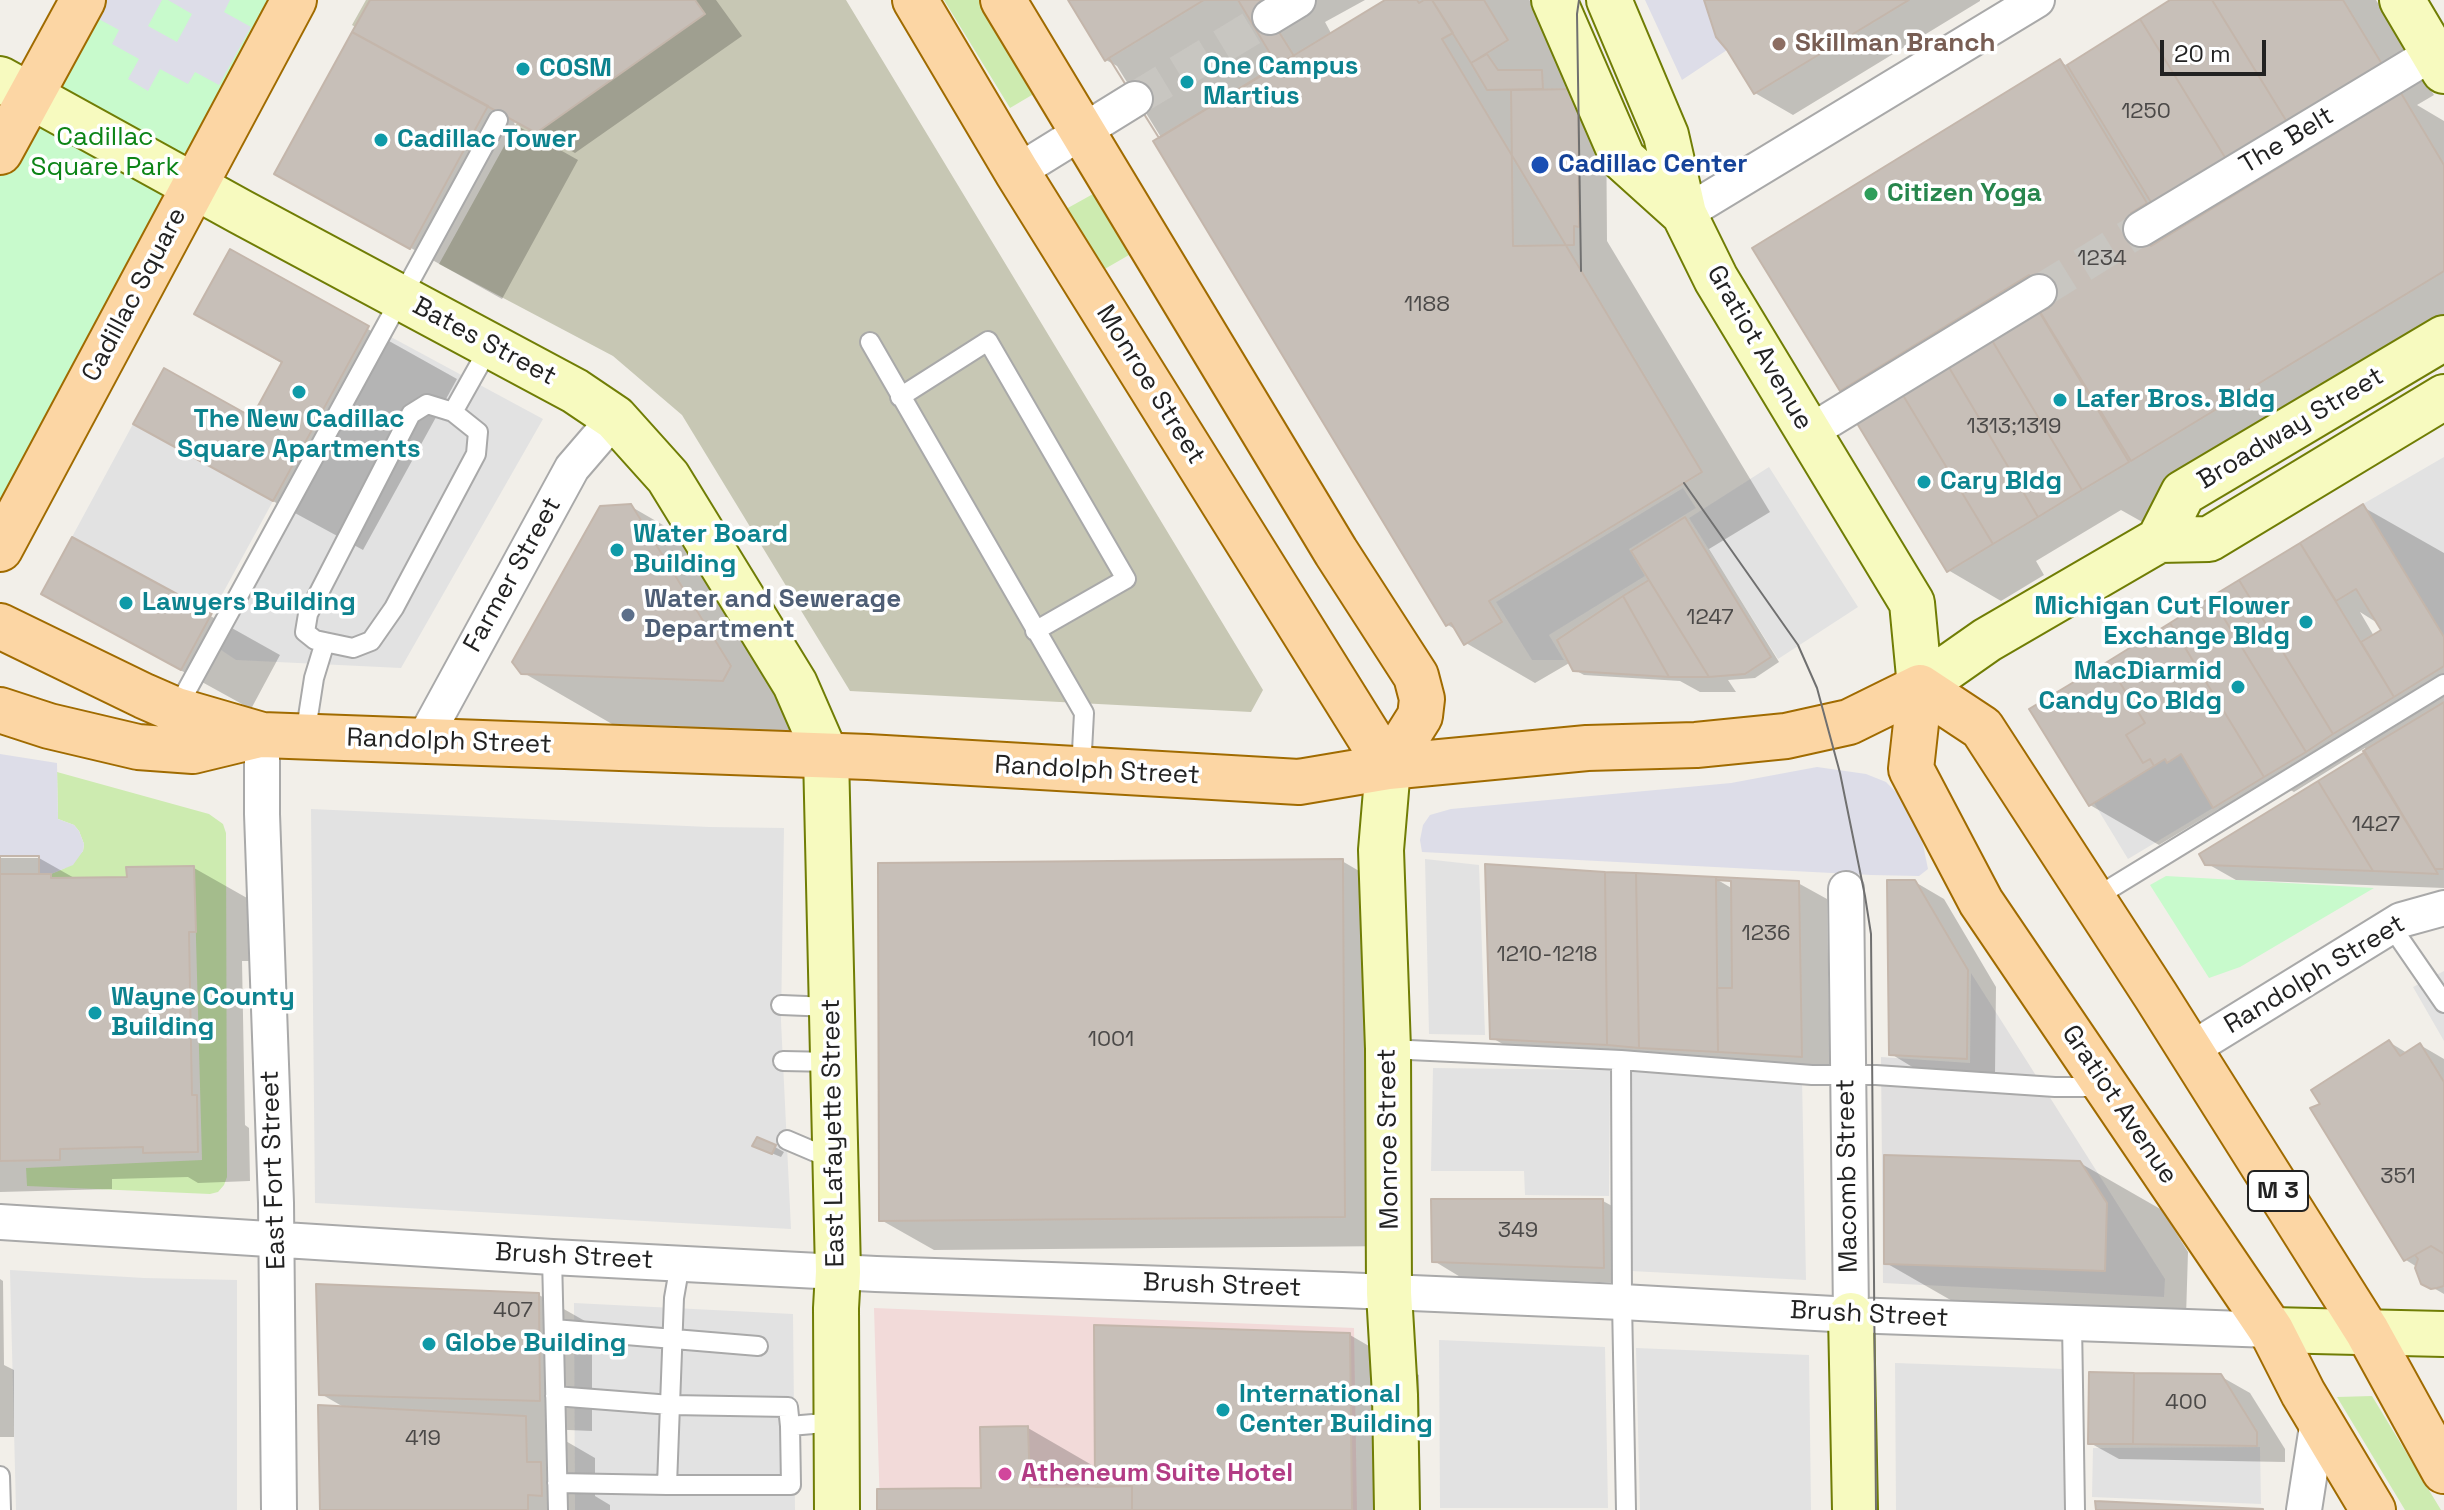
<!DOCTYPE html>
<html>
<head>
<meta charset="utf-8">
<style>
	body { margin:0 }
	#map { position:relative; width:2444px; height:1510px; overflow:hidden; background:#f2efe9; font-family:"Space Grotesk",sans-serif }
	canvas { display:block }
	.scale { position:absolute; left:2160px; top:40px; width:106px; height:36px; box-sizing:border-box; border:4px solid #222; border-top:0; padding-left:10px; font-size:24px; line-height:28px; white-space:nowrap; color:#222; -webkit-text-stroke:6px #fff; paint-order:stroke }
</style>
</head>
<body>
<div id="map">
<canvas width="2444" height="1510"></canvas>
<div class="scale">20 m</div>
</div>
<script>
const c = document.querySelector('canvas').getContext('2d');
c.lineJoin = 'round';
function paint(path, color) { c.fillStyle = color; c.fill(path, 'evenodd'); }
const shape = rows => new Path2D(rows.map(r => 'M' + r).join(''));
function trace(path, color, width, dash) { c.strokeStyle = color; c.lineWidth = width; c.lineCap = dash ? 'butt' : 'round'; c.setLineDash(dash || []); c.stroke(path); }
function drawText(font, color, halo, rows, align = 'center') {
  c.font = font + ' "Space Grotesk",sans-serif'; c.lineWidth = 7; c.setLineDash([]); c.textBaseline = 'middle'; c.strokeStyle = halo; c.fillStyle = color; for (const [text, x, y, turn = 0] of rows) {
    c.save(); c.translate(x, y); c.rotate((+turn || 0) * Math.PI / 180); c.textAlign = isNaN(turn) ? turn : align; if (halo) c.strokeText(text, 0, 0); c.fillText(text, 0, 0); c.restore();
  }
}
paint(shape([
	[1971,973,2165,1279,2164,1297,1883,1283,1881,1057,1970,1063]
]), '#e0dfdf');
paint(shape([
	[874,1308,1354,1328,1357,1510,880,1510]
]), '#f2dad9');
paint(shape([
	[366,0,846,0,1263,690,1251,712,850,691,682,415,613,356,439,264,518,121,352,25]
]), '#c7c7b4');
paint(shape([
	[944,0,980,0,1037,92,1010,108],
	[1093,194,1129,255,1103,270,1066,209],
	[57,772,209,814,223,824,226,833,227,1177,224,1185,218,1192,210,1194,27,1186,26,1168,202,1160,194,866,127,867,127,877,51,878,51,874,65,868,83,851,84,844,79,831,74,825,58,819],
	[2372,1396,2441,1510,2405,1510,2337,1397]
]), '#cdebb0');
paint(shape([
	[83,0,294,0,0,549,0,152],
	[2166,876,2374,888,2240,967,2209,978,2150,885]
]), '#c8facc');
paint(shape([
	[391,337,543,419,401,668,236,660,221,650],
	[133,424,273,501,212,613,72,537],
	[2444,457,2444,637,2363,504],
	[1769,467,1858,607,1778,659,1689,518],
	[1683,488,1696,508,1629,549,1645,576,1549,635,1564,660,1532,660,1496,602],
	[2181,754,2213,808,2128,859,2094,803,2165,759,2168,763],
	[311,809,709,827,784,828,781,1021,791,1229,315,1203],
	[1425,859,1479,865,1485,1035,1429,1034],
	[2444,971,2444,1041,2413,987],
	[1433,1068,1610,1070,1609,1196,1525,1195,1524,1171,1431,1171],
	[1630,1071,1802,1079,1806,1280,1631,1271],
	[10,1270,144,1278,237,1280,237,1510,16,1510],
	[574,1303,793,1314,795,1510,575,1510],
	[1439,1340,1605,1347,1608,1508,1440,1508],
	[1636,1348,1809,1355,1811,1510,1640,1510],
	[1895,1363,2065,1369,2064,1510,1896,1510],
	[2260,1447,2261,1504,2092,1497,2093,1448]
]), '#e2e2e2');
paint(shape([
	[107,0,162,0,148,26,177,42,192,14,168,0,230,0,224,12,251,27,219,85,195,72,188,84,160,69,148,91,128,79,139,59,112,44,119,30,97,18],
	[1645,0,1704,0,1716,37,1727,50,1682,80],
	[0,754,57,763,58,819,74,825,79,831,84,844,83,851,73,865,51,874,39,874,39,856,0,856],
	[1817,767,1866,774,1886,782,1901,797,1920,830,1928,869,1919,876,1871,875,1422,852,1420,840,1423,825,1430,815,1451,809,1731,783]
]), '#dddde8');
paint(shape([
	[372,0,716,0,742,36,575,153,516,120,514,124,578,160,502,299,277,173],
	[1070,0,1365,0,1325,22,1332,35,1389,0,1529,0,1539,6,1606,107,1607,241,1770,512,1709,549,1779,662,1755,678,1728,680,1736,692,1700,692,1680,681,1584,675,1575,670,1571,662,1535,683,1466,643,1458,631,1448,625,1162,139,1117,66,1106,60],
	[1706,0,1980,0,1980,1,1793,115,1755,93],
	[2174,0,2376,0,2434,95,2417,105,2444,121,2444,353,2153,528,2121,510,2036,561,2044,575,2001,601,1948,570,1876,410,1841,390,2060,62,2068,66],
	[230,252,457,379,363,550,225,475,283,364,196,313],
	[630,506,720,558,812,732,612,724,522,672],
	[2363,507,2444,553,2444,888,2236,880,2206,863,2367,753,2365,748,2294,792,2285,787,2234,817,2219,809,2159,845,2090,805,2032,710],
	[2360,612,2379,624,2383,630,2374,636],
	[73,539,280,655,251,709,113,633],
	[0,858,39,858,76,879,129,878,194,868,247,898,249,961,242,961,245,1125,249,1128,250,1181,198,1183,188,1177,112,1179,112,1189,0,1192],
	[1342,861,1395,892,1397,1246,934,1250,881,1220],
	[1716,879,1733,889,1798,883,1827,899,1830,1072,1530,1059,1492,1038],
	[1915,882,1944,899,1996,987,1995,1074,1919,1071,1891,1054],
	[2389,1042,2407,1053,2420,1045,2444,1059,2444,1294,2423,1282,2417,1267,2406,1260,2323,1105],
	[775,1147,784,1152,781,1157,764,1150],
	[2080,1163,2162,1210,2188,1252,2186,1317,1968,1310,1886,1263],
	[1603,1201,1632,1217,1632,1283,1462,1278,1434,1261],
	[0,1279,3,1281,4,1365,14,1370,14,1437,0,1437],
	[539,1295,592,1325,592,1431,545,1429,595,1458,595,1496,610,1505,610,1510,322,1510,347,1409,321,1394],
	[1350,1335,1419,1375,1421,1510,879,1510,983,1490,1028,1428,1097,1468],
	[2220,1376,2250,1393,2285,1449,2285,1462,2119,1459,2090,1443]
]), '#0003');
const building = shape([
	[370,0,695,0,705,14,536,133,352,32,370,0],
	[1068,0,1259,0,1294,56,1159,138,1109,58,1105,61,1068,0],
	[1204,0,1238,0,1277,65,1159,138,1109,58,1204,0],
	[1385,0,1417,0,1419,3,1424,0,1432,0,1453,33,1442,39,1702,472,1489,601,1502,622,1464,645,1451,623,1446,626,1153,141,1385,0],
	[1432,0,1484,0,1508,40,1471,63,1432,0],
	[1704,0,1909,0,1754,94,1727,50,1716,37,1704,0],
	[2170,0,2212,0,2287,122,2226,159,2140,19,2170,0],
	[2212,0,2343,0,2382,64,2287,122,2212,0],
	[2140,19,2226,159,2152,204,2067,65,2140,19],
	[352,32,488,106,410,249,274,174,352,32],
	[1487,54,1498,70,1542,70,1543,89,1487,90,1471,63,1487,54],
	[2060,59,2147,203,2131,213,2151,246,2401,93,2444,165,2444,271,2131,461,2040,312,2049,308,2029,275,1840,391,1752,248,2060,59],
	[1578,89,1579,227,1574,226,1574,245,1513,246,1511,90,1578,89],
	[230,249,369,326,273,501,133,424,164,368,252,417,282,362,194,314,230,249],
	[2037,308,2129,462,2082,490,1990,337,2037,308],
	[1990,337,2082,490,2038,517,1947,364,1990,337],
	[1947,364,2038,517,1993,544,1901,392,1947,364],
	[1901,392,1993,544,1947,572,1855,420,1901,392],
	[631,504,731,666,723,681,521,674,512,662,600,506,631,504],
	[2363,504,2444,637,2444,666,2394,697,2361,642,2381,630,2356,589,2336,601,2300,543,2363,504],
	[1685,517,1771,657,1745,674,1709,677,1631,551,1685,517],
	[72,537,212,613,181,670,41,594,72,537],
	[2300,543,2394,697,2333,734,2239,580,2300,543],
	[1649,580,1709,677,1669,677,1623,596,1649,580],
	[2239,580,2333,734,2306,752,2211,597,2239,580],
	[1623,596,1669,677,1573,671,1557,640,1623,596],
	[2211,597,2306,752,2264,777,2170,623,2211,597],
	[2170,623,2264,777,2213,808,2181,754,2167,763,2165,759,2154,766,2150,759,2143,763,2126,735,2145,723,2107,662,2170,623],
	[2107,662,2145,723,2126,735,2143,763,2150,759,2154,766,2089,806,2029,709,2107,662],
	[2444,702,2444,869,2435,869,2363,751,2444,702],
	[2365,752,2435,869,2438,874,2373,871,2318,781,2365,752],
	[2318,781,2373,871,2205,865,2199,854,2318,781],
	[0,856,39,856,39,874,51,874,51,878,127,877,126,867,194,866,196,932,189,932,192,1095,197,1095,198,1152,143,1153,143,1147,60,1149,60,1160,0,1161,0,856],
	[0,856,39,856,39,874,0,874,0,856],
	[1343,859,1345,1217,879,1221,878,863,1343,859],
	[1485,864,1605,872,1607,1045,1490,1039,1485,864],
	[1605,872,1636,873,1639,1048,1607,1045,1605,872],
	[1636,873,1716,877,1718,1052,1639,1048,1636,873],
	[1716,877,1799,881,1802,1057,1718,1052,1717,988,1732,988,1731,881,1716,880,1716,877],
	[1887,880,1915,880,1968,970,1967,1059,1889,1055,1887,880],
	[2389,1040,2400,1056,2420,1043,2444,1082,2444,1254,2431,1246,2404,1261,2310,1108,2320,1104,2311,1090,2389,1040],
	[757,1137,776,1145,772,1154,752,1146,757,1137],
	[1884,1155,2080,1161,2107,1203,2105,1271,1884,1264,1884,1155],
	[1431,1199,1603,1199,1604,1268,1432,1262,1431,1199],
	[2431,1246,2444,1254,2444,1286,2437,1288,2431,1289,2421,1284,2415,1268,2418,1259,2415,1255,2431,1246],
	[316,1284,539,1293,540,1401,319,1395,316,1284],
	[1094,1325,1350,1333,1352,1510,1132,1510,1132,1486,1095,1487,1094,1325],
	[2089,1372,2134,1373,2133,1444,2088,1444,2089,1372],
	[2134,1373,2221,1374,2257,1432,2257,1446,2133,1444,2134,1373],
	[318,1405,526,1416,527,1462,541,1462,542,1496,528,1495,528,1510,320,1510,318,1405],
	[1028,1426,1030,1487,1132,1486,1132,1510,877,1510,877,1489,981,1488,980,1427,1028,1426],
	[2095,1501,2263,1509,2263,1510,2096,1510,2095,1501]
]);
paint(building, '#c7bfb8');
trace(building, '#c4b6ab', 2);
trace(shape([
	[1135,99,1270,17],
	[2039,292,2141,229]
]), '#c8c6c1', 34, [34, 17]);
const lane = shape([
	[870,342,1084,713,1081,770],
	[900,397,988,341,1126,579,1035,631],
	[427,404,453,412,478,432,476,454,394,608,371,641,353,648,315,640,305,632,308,614,411,414,427,404],
	[453,412,490,346],
	[176,710,498,120],
	[305,736,314,678,325,642],
	[2093,899,2444,684],
	[2391,926,2444,1003],
	[781,1005,831,1007],
	[1388,1049,1621,1060,1812,1075,1876,1075,2055,1087,2104,1087],
	[1621,1060,1622,1302,1626,1510],
	[783,1061,833,1062],
	[787,1140,834,1160],
	[552,1257,558,1510],
	[680,1264,674,1298,667,1485,791,1485,790,1426,836,1422],
	[2072,1323,2075,1510],
	[554,1329,758,1346],
	[555,1396,671,1405,788,1407,790,1426],
	[0,1476,1,1510],
	[557,1483,667,1485]
]);
const street = shape([
	[1270,17,1298,0],
	[1017,172,1135,99],
	[1684,214,2037,0],
	[2141,229,2433,53],
	[1808,433,2039,292],
	[262,735,262,814,276,1203,279,1510],
	[423,741,572,468,615,418],
	[1846,889,1851,1315],
	[2190,1050,2401,920,2444,908],
	[0,1222,552,1257,876,1274,1342,1290,1622,1302,1851,1315,2271,1330],
	[2304,1510,2318,1420]
]);
const secondary = shape([
	[1554,0,1623,159,1684,214],
	[1609,0,1666,135,1684,214,1716,279,1912,603,1920,687,1987,640,2159,540,2209,539,2444,397],
	[2402,0,2444,71],
	[0,79,241,212,575,391,615,418,668,477,795,684,826,755,838,1272,836,1308,837,1510],
	[2159,540,2183,493,2444,338],
	[1388,767,1381,850,1388,1049,1389,1293,1395,1395,1397,1510],
	[1851,1315,1855,1510],
	[2271,1330,2444,1334]
]);
const primary = shape([
	[915,0,1017,172,1388,767],
	[1003,0,1336,552,1416,676,1422,699,1420,716,1388,767],
	[0,152,83,0],
	[0,549,294,0],
	[0,626,144,696,176,710,262,735,868,757,1299,782,1388,767,1587,748,1696,745,1786,736,1849,722,1920,687],
	[1920,687,1911,769,1981,902,2271,1330,2303,1393,2373,1510],
	[1920,687,1982,728,2156,996,2367,1331,2444,1471],
	[0,710,49,726,138,747,193,751,259,735]
]);
trace(lane, '#a9a9a9', 22);
trace(street, '#a9a9a9', 38);
trace(secondary, '#707d05', 48);
trace(primary, '#a06b00', 48);
trace(lane, '#fff', 18);
trace(street, '#fff', 34);
trace(secondary, '#f7fabf', 44);
trace(primary, '#fcd6a4', 44);
trace(shape([
	[1579,0,1577,14,1581,271],
	[1684,483,1798,645,1817,688,1840,773,1865,896,1871,934,1876,1510]
]), '#707070', 2);
for (const [x, y, r, color] of [
	[1779,44,8,"#8d6e63"],
	[523,69,8,"#0f9aa8"],
	[1187,82,8,"#0f9aa8"],
	[381,140,8,"#0f9aa8"],
	[1540,165,10,"#1a4fb4"],
	[1871,194,8,"#2e9e5b"],
	[299,392,8,"#0f9aa8"],
	[2060,400,8,"#0f9aa8"],
	[1924,482,8,"#0f9aa8"],
	[617,550,8,"#0f9aa8"],
	[126,603,8,"#0f9aa8"],
	[628,615,8,"#5c6f8a"],
	[2306,622,8,"#0f9aa8"],
	[2238,687,8,"#0f9aa8"],
	[95,1013,8,"#0f9aa8"],
	[429,1344,8,"#0f9aa8"],
	[1223,1410,8,"#0f9aa8"],
	[1005,1474,8,"#d1479c"]
]) { const dot = new Path2D(); dot.arc(x, y, r, 0, 2 * Math.PI); c.fillStyle = color; c.fill(dot); trace(dot, '#fff', 3); }
drawText('22px', '#4b4948', null, [
	["1250",2146,112],
	["1234",2102,259],
	["1188",1427,305],
	["1313;1319",2014,427],
	["1247",1710,618],
	["1427",2376,825],
	["1236",1766,934],
	["1210-1218",1547,955],
	["1001",1111,1040],
	["351",2398,1177],
	["349",1518,1231],
	["407",513,1311],
	["400",2186,1403],
	["419",423,1439]
]);
for (const [x, y, w] of [
	[2278,1191,60]
]) { const box = new Path2D(); box.roundRect(x - w / 2, y - 20, w, 40, 6); c.fillStyle = '#fff'; c.fill(box); trace(box, '#222', 2); }
drawText('bold 24px', '#222', null, [
	["M 3",2278,1191]
]);
drawText('bold 26px', '#785e54', '#fff', [
	["Skillman Branch",1795,44]
], 'left');
drawText('bold 26px', '#0d838f', '#fff', [
	["One Campus",1203,67],
	["Martius",1203,97],
	["COSM",539,69],
	["Cadillac Tower",397,140],
	["Lafer Bros. Bldg",2076,400],
	["The New Cadillac",299,420,"center"],
	["Square Apartments",299,450,"center"],
	["Cary Bldg",1940,482],
	["Water Board",633,535],
	["Building",633,565],
	["Lawyers Building",142,603],
	["Michigan Cut Flower",2290,607,"right"],
	["Exchange Bldg",2290,637,"right"],
	["MacDiarmid",2222,672,"right"],
	["Candy Co Bldg",2222,702,"right"],
	["Wayne County",111,998],
	["Building",111,1028],
	["Globe Building",445,1344],
	["International",1239,1395],
	["Center Building",1239,1425]
], 'left');
drawText('26px', '#0c8416', '#fff', [
	["Cadillac",105,138],
	["Square Park",105,168]
]);
drawText('26px', '#222', '#fff', [
	["The Belt",2287,141,-31],
	["Cadillac Square",135,295,-62],
	["Bates Street",484,342,28],
	["Gratiot Avenue",1759,348,60],
	["Monroe Street",1150,385,58],
	["Broadway Street",2291,429,-31],
	["Farmer Street",513,575,-61],
	["Randolph Street",449,742,2],
	["Randolph Street",1097,771,3],
	["Randolph Street",2315,975,-31],
	["Gratiot Avenue",2119,1105,56],
	["East Lafayette Street",834,1133,-91],
	["Monroe Street",1389,1139,-91],
	["East Fort Street",274,1170,-92],
	["Macomb Street",1848,1176,-91],
	["Brush Street",574,1257,3],
	["Brush Street",1222,1286,2],
	["Brush Street",1869,1315,3]
]);
drawText('bold 26px', '#164399', '#fff', [
	["Cadillac Center",1558,165]
], 'left');
drawText('bold 26px', '#27864d', '#fff', [
	["Citizen Yoga",1887,194]
], 'left');
drawText('bold 26px', '#4e5e75', '#fff', [
	["Water and Sewerage",644,600],
	["Department",644,630]
], 'left');
drawText('bold 26px', '#b23c85', '#fff', [
	["Atheneum Suite Hotel",1021,1474]
], 'left');
</script>
</body>
</html>
